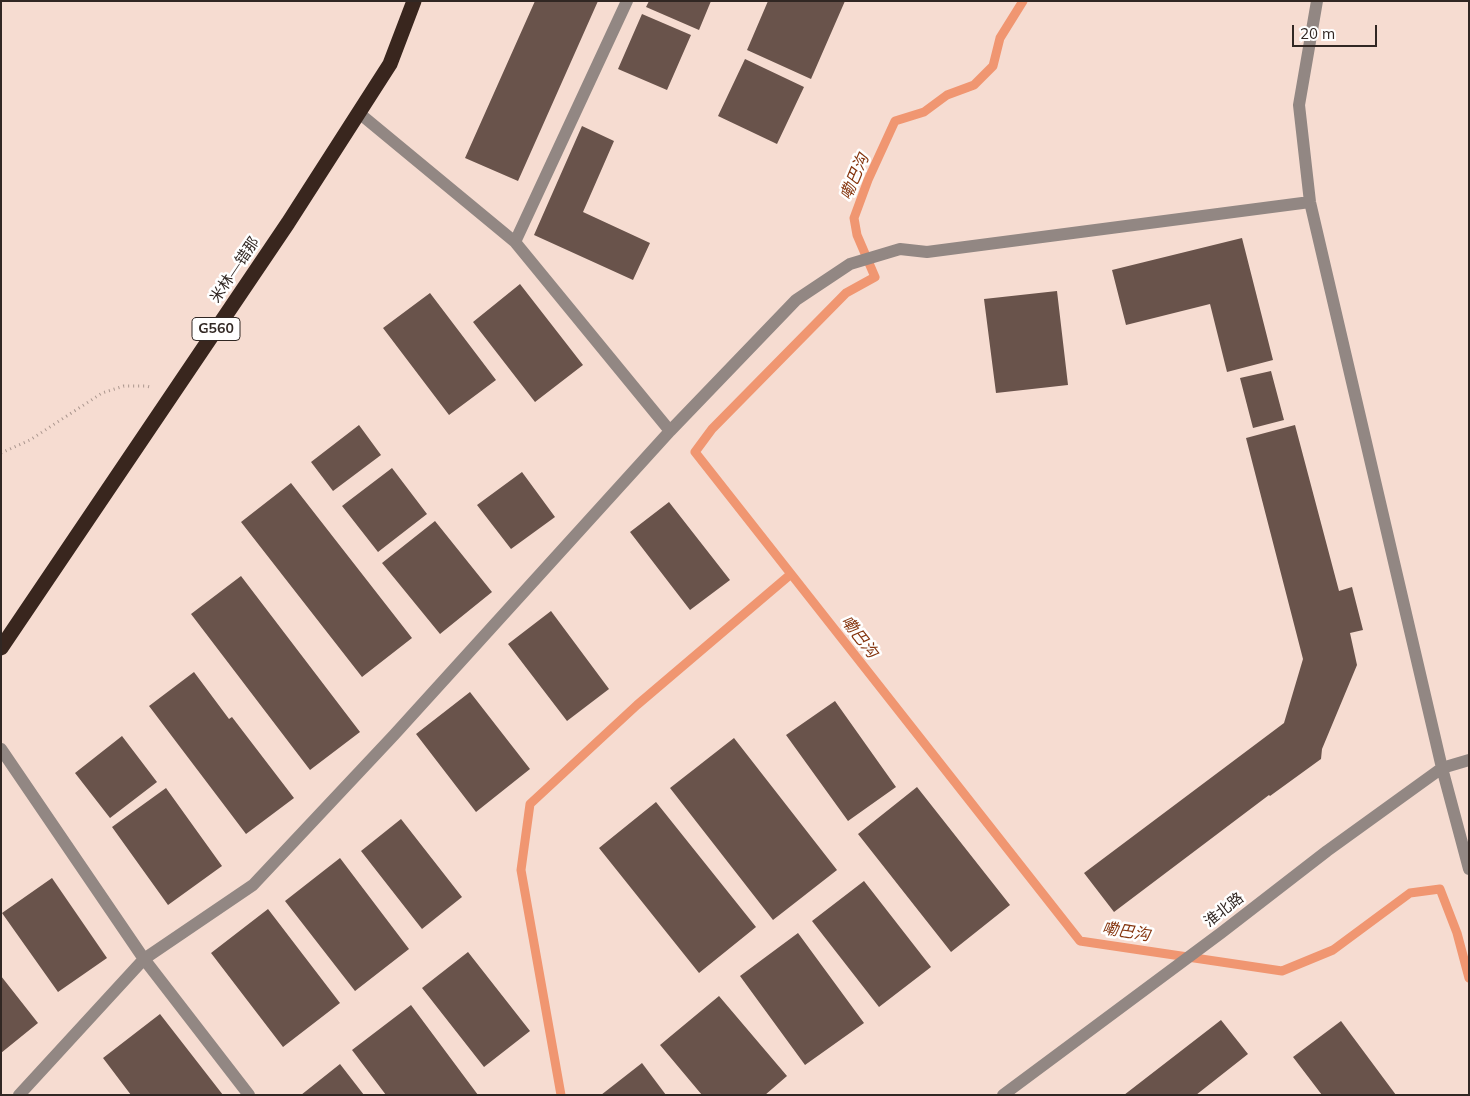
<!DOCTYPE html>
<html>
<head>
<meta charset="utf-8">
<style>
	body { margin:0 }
	#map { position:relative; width:1470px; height:1096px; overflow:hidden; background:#f6dcd1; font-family:Mulish,sans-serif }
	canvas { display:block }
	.frame { position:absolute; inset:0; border:2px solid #312723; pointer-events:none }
	.scale { position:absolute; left:1292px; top:25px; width:85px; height:22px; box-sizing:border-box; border:2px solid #312723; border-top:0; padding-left:6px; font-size:15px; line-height:18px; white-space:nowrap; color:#312723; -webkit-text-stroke:4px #fff; paint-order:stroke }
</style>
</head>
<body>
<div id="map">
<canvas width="1470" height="1096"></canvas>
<div class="frame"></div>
<div class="scale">20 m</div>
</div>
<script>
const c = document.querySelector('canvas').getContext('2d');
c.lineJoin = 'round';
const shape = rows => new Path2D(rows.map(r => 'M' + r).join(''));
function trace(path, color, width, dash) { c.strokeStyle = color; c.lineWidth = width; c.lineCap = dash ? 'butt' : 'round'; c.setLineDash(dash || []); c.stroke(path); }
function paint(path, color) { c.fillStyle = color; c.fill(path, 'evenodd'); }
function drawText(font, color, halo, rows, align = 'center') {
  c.font = font + ' Mulish,"Noto Sans SC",sans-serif'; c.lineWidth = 5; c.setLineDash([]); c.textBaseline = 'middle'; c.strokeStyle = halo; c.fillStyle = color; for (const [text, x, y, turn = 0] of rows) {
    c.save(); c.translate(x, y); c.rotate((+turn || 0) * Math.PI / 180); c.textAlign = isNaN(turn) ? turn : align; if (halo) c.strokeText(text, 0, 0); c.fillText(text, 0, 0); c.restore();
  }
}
trace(shape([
	[1023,1,1000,38,993,66,974,85,947,95,924,112,895,121,868,180,854,218,857,235,875,277,846,293,712,429,695,452,1080,941,1282,971,1333,950,1410,893,1440,889,1457,933,1469,978],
	[561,1095,521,870,530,804,637,705,791,574]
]), '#f09671', 9);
paint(shape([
	[535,1,598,1,518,181,465,158],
	[649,1,711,1,699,30,646,7],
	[768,1,845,1,811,79,747,50],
	[642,14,691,35,667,90,618,69],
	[745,59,804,87,777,144,718,116],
	[582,126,614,141,583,212,650,243,633,280,534,235],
	[1242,238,1273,360,1227,372,1210,304,1126,325,1112,270],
	[520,284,583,365,535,402,473,322],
	[1057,291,1068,385,996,393,984,299],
	[430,293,496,380,449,415,383,328],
	[1271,371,1284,420,1253,428,1240,378],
	[359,425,381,455,333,491,311,462],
	[1295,425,1339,591,1352,587,1363,630,1350,633,1357,665,1322,749,1321,759,1270,796,1269,795,1114,912,1084,873,1284,723,1303,659,1246,438],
	[392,468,427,514,378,552,342,506],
	[522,472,555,517,511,549,477,505],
	[291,483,412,638,362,677,241,522],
	[669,502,730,580,690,610,630,532],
	[435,521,492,592,440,634,382,563],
	[241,576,360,732,310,770,191,614],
	[551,611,609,689,567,721,508,644],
	[194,672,229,719,232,717,294,798,246,834,149,706],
	[470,692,530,769,476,812,416,734],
	[835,701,896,787,848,821,786,735],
	[122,736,157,782,110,818,75,773],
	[734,738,837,870,773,920,670,788],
	[917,787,1010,905,951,952,858,834],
	[166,788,222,866,168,905,112,827],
	[656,802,756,927,699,973,599,848],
	[401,819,462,897,422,929,361,851],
	[340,858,409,949,355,991,285,901],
	[52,878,107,958,58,992,2,913],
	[864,881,931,967,879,1007,812,921],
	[268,909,340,1003,283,1047,211,953],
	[798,933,864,1023,805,1065,740,976],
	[468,952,530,1031,484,1067,422,988],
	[1,976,38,1023,1,1053],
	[719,996,787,1076,765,1095,702,1095,660,1045],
	[411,1005,478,1095,386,1095,352,1050],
	[160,1014,223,1095,131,1095,103,1058],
	[1221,1020,1248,1054,1196,1095,1124,1095],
	[1341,1021,1396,1095,1322,1095,1293,1057],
	[642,1063,666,1095,601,1095],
	[340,1064,364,1095,301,1095]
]), '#69534b');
trace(shape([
	[1,453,30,440,102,393,124,386,146,386,150,387]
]), '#ab978f', 3, [1, 4]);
trace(shape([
	[1317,1,1299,105,1310,202,1442,768,1469,869],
	[359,113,515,242,670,431],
	[515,242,627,1],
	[1,749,144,959,249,1095],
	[19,1095,144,959,253,885,394,735,670,431,796,300,850,264,900,249,927,252,1310,202],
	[1003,1095,1221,933,1327,851,1442,768,1469,760]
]), '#928783', 12);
trace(shape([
	[1,648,288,223,390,64,414,1]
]), '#39261e', 15);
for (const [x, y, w] of [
	[216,329,48]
]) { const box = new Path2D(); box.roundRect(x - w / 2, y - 11.5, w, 23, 4); c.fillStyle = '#fff'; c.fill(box); trace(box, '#312723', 1); }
drawText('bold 14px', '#312723', null, [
	["G560",216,329]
]);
drawText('15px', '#312723', '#fff', [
	["米林—错那",235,270,-56],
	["淮北路",1224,910,-38]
]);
drawText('italic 16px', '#85350e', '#fff', [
	["嘞巴沟",855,177,-67],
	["嘞巴沟",859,637,52],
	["嘞巴沟",1126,932,9]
]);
</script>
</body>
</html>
